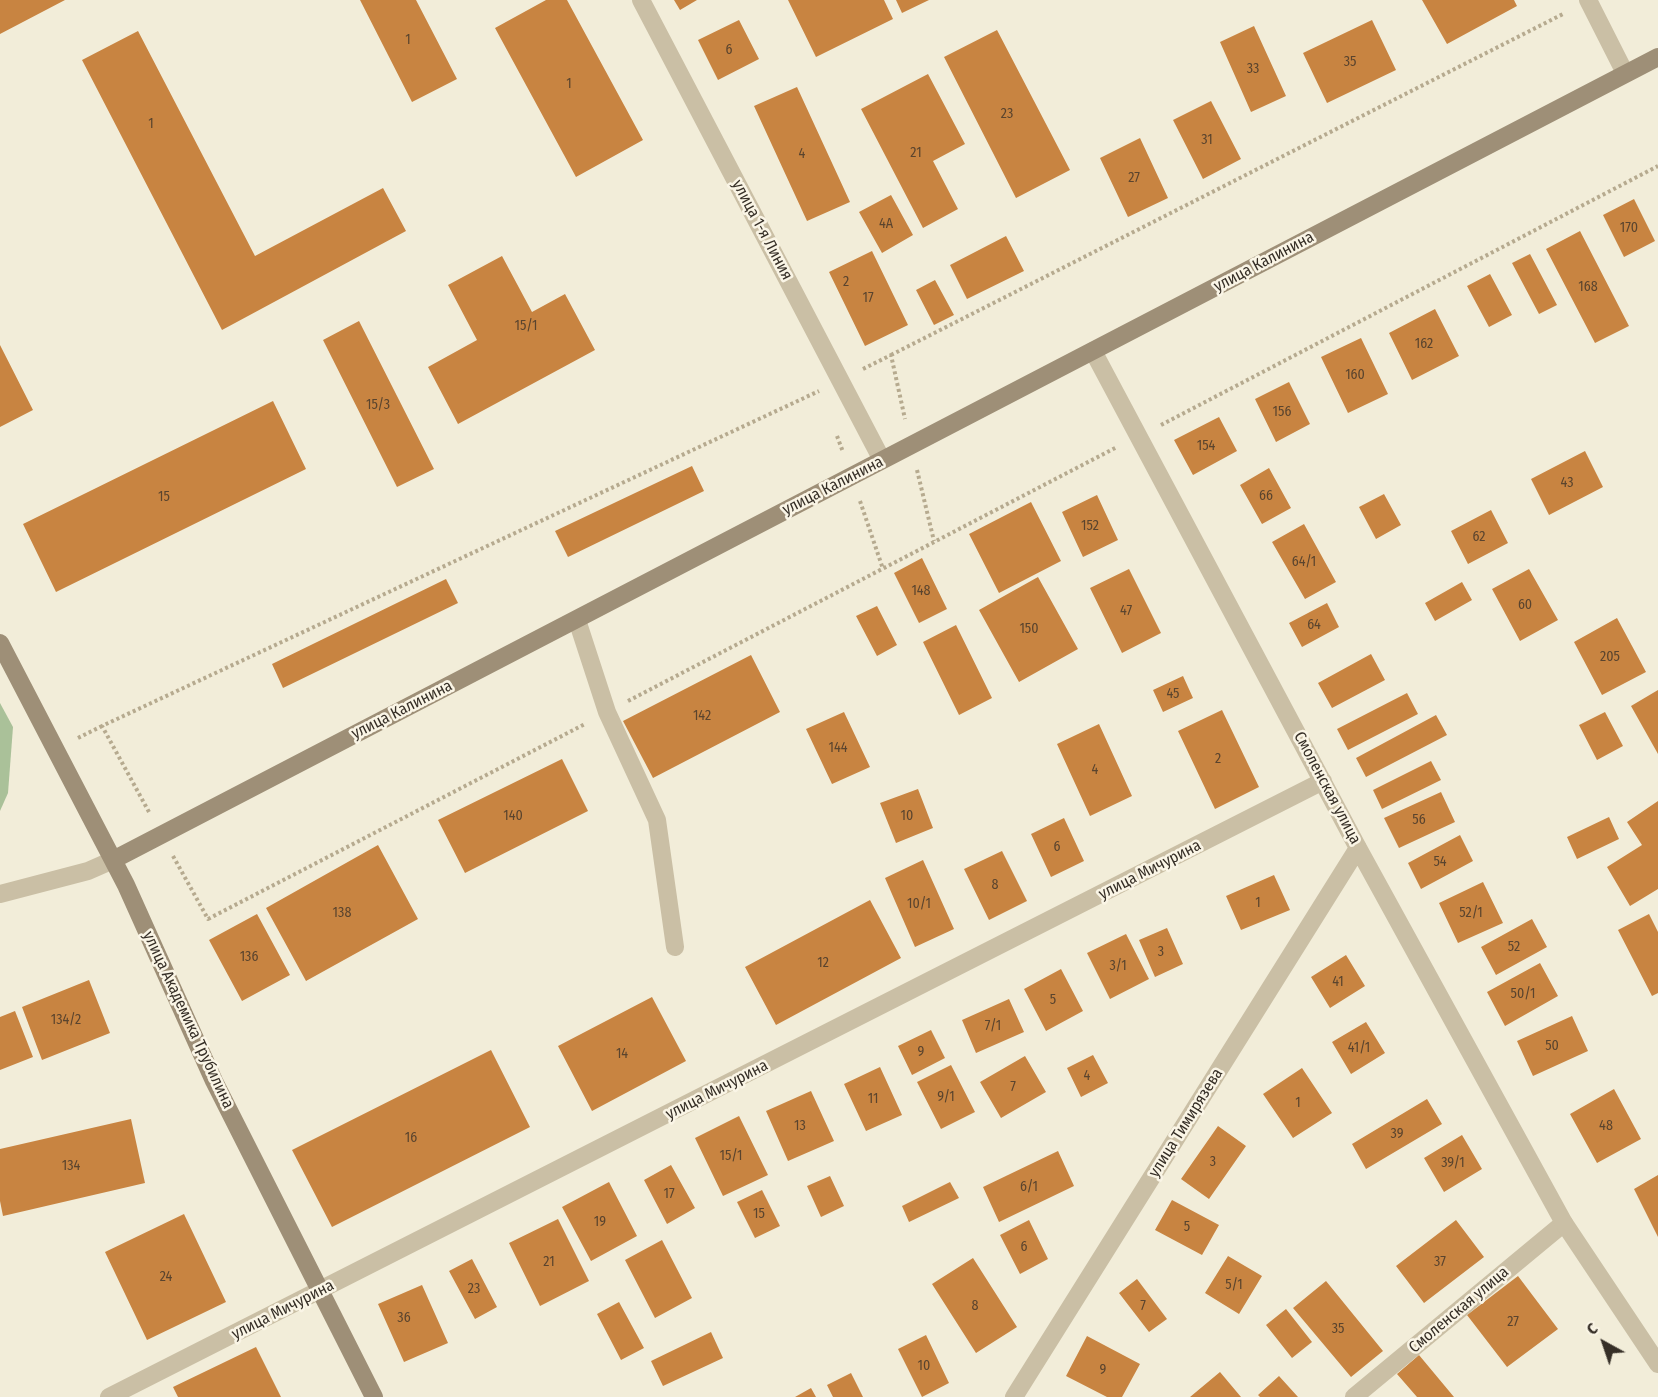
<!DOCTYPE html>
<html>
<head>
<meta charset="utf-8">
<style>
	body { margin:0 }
	#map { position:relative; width:1658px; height:1397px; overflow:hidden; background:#f2edd9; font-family:"Fira Sans Condensed",sans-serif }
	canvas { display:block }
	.north { position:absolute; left:1574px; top:1313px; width:60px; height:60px; -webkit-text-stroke:4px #faf5e6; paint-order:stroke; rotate:320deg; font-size:16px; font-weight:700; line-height:24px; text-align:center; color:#362f27 }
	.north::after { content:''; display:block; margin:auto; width:21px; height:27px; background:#362f27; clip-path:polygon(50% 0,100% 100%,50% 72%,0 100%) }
</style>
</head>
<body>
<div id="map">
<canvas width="1658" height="1397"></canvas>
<div class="north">С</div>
</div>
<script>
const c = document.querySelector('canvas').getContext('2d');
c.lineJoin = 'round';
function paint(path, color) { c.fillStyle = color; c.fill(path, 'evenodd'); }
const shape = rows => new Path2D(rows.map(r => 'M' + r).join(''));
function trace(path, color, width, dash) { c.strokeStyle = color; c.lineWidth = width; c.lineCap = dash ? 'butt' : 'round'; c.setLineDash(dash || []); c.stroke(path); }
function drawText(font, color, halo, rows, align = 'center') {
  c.font = font + ' "Fira Sans Condensed",sans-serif'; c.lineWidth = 5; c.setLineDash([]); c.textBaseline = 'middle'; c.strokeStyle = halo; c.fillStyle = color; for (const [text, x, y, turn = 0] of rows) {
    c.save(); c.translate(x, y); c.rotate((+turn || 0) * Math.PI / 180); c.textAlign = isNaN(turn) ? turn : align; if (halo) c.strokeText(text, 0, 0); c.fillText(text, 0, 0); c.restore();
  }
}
paint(shape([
	[0,703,13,727,8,793,0,811]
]), '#aac199');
paint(shape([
	[0,0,65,0,0,34],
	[360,0,416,0,457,79,412,102],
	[546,0,567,0,643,140,576,177,495,28],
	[674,0,697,0,680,10],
	[788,0,884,0,893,19,816,57],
	[896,0,929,0,902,13],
	[1422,0,1514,0,1517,6,1447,44],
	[739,20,759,59,718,80,698,40],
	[1372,20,1396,70,1327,103,1303,53],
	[1254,26,1286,96,1251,112,1220,42],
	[997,30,1070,170,1016,198,944,57],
	[138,31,255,256,383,188,406,231,222,330,82,60],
	[928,74,965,144,933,161,958,209,923,228,861,109],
	[797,87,850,202,807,221,754,106],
	[1211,101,1241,159,1203,179,1173,120],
	[1140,138,1168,198,1128,217,1100,158],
	[891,195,913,235,882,253,859,212],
	[1634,199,1655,241,1624,257,1603,215],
	[1580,231,1629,326,1595,343,1546,249],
	[1006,236,1024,271,967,299,950,265],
	[872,251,908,325,865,346,829,272],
	[1530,254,1557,305,1539,314,1512,263],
	[502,256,532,312,565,294,595,350,458,424,428,367,477,340,448,285],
	[1490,274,1512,315,1489,327,1467,286],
	[935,280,954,315,934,325,916,290],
	[1435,309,1459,356,1412,380,1389,333],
	[359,321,434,469,397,487,323,340],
	[1361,338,1388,394,1348,413,1321,357],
	[0,345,33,410,0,427],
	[1289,382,1310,424,1276,442,1255,399],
	[273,401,306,469,56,592,23,524],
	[1219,417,1237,451,1193,475,1174,440],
	[1585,451,1603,487,1549,515,1531,479],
	[692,466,704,491,568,557,555,531],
	[1269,468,1291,508,1262,524,1240,485],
	[1384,494,1401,525,1376,539,1359,507],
	[1097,495,1118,540,1083,557,1062,512],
	[1031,502,1061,561,999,593,969,534],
	[1491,510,1508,543,1468,564,1451,531],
	[1304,524,1336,582,1305,599,1272,542],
	[922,558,947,609,919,623,894,573],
	[1129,569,1161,633,1122,653,1090,588],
	[1529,569,1558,620,1520,641,1492,589],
	[1038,577,1078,649,1019,682,979,610],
	[446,579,458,603,283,688,272,664],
	[1462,582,1472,600,1435,621,1425,603],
	[1327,603,1339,627,1302,647,1289,623],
	[877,606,897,645,877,656,856,616],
	[1617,618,1646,672,1602,695,1574,642],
	[956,625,992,698,959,715,923,642],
	[1371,654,1385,680,1332,708,1318,683],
	[751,655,780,712,653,778,623,721],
	[1183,676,1193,698,1163,712,1153,690],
	[1658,690,1658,754,1631,706],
	[1407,693,1418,714,1348,750,1337,729],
	[1222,710,1259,787,1215,809,1178,731],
	[844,712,870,767,832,784,806,729],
	[1605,712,1623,746,1597,760,1579,725],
	[1436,715,1447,735,1366,777,1356,758],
	[1099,724,1132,796,1090,816,1057,744],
	[562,759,588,811,465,873,438,820],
	[1431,761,1441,780,1382,809,1373,790],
	[918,789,933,828,896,843,880,803],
	[1441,792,1455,822,1399,848,1384,818],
	[1658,801,1658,889,1630,906,1607,867,1642,845,1627,822],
	[1609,817,1619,839,1577,859,1567,837],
	[1064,818,1084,861,1051,877,1031,834],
	[1460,835,1473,861,1421,889,1408,863],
	[378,845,418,919,306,981,266,908],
	[1002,851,1027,901,989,920,964,869],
	[923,860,954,929,915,947,885,878],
	[1274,875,1290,910,1241,930,1226,896],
	[1483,882,1503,923,1458,943,1439,903],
	[870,900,901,958,776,1025,745,967],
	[257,914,290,975,242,1001,209,940],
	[1649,914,1658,932,1658,993,1652,996,1618,930],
	[1532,919,1547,947,1496,975,1481,947],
	[1167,928,1183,964,1155,977,1139,940],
	[1126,934,1149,979,1110,999,1087,953],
	[1346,955,1365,986,1330,1008,1311,977],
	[1540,963,1558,996,1505,1026,1487,992],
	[1061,969,1083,1011,1046,1031,1024,989],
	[89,980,110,1033,42,1060,22,1007],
	[652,997,686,1061,592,1111,558,1046],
	[1009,999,1024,1032,976,1053,962,1020],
	[15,1011,33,1057,0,1070,0,1017],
	[1572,1016,1588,1051,1533,1076,1517,1041],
	[1366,1022,1385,1053,1351,1074,1332,1042],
	[931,1030,945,1058,912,1075,898,1046],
	[491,1050,530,1127,332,1227,292,1150],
	[1093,1055,1108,1083,1081,1097,1067,1068],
	[1025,1056,1046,1092,1001,1118,980,1082],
	[951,1065,975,1112,941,1129,917,1082],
	[880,1067,902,1115,866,1131,844,1084],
	[1302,1068,1332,1113,1293,1138,1263,1094],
	[1614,1089,1641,1139,1597,1163,1570,1114],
	[811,1091,834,1141,788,1161,766,1111],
	[1427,1099,1442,1124,1366,1169,1352,1144],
	[739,1116,768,1175,723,1196,695,1138],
	[131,1119,145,1183,3,1216,0,1201,0,1149],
	[1218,1126,1246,1146,1209,1199,1181,1179],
	[1462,1135,1482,1169,1444,1192,1424,1158],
	[1058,1151,1074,1186,999,1222,983,1187],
	[671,1165,695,1208,667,1224,644,1180],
	[1658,1175,1658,1237,1634,1189],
	[830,1176,844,1206,821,1217,807,1186],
	[609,1182,637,1236,591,1261,562,1207],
	[950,1182,959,1198,909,1222,902,1206],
	[762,1190,780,1226,755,1238,737,1202],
	[1172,1200,1219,1225,1202,1255,1155,1230],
	[184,1214,226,1302,147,1340,105,1252],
	[558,1219,589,1281,540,1306,509,1243],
	[1029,1220,1048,1259,1020,1274,1000,1235],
	[1456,1220,1484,1257,1424,1303,1396,1266],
	[662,1240,692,1298,655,1318,625,1260],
	[1228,1256,1262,1276,1239,1314,1205,1293],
	[973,1258,1017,1327,976,1353,932,1284],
	[472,1259,497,1307,475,1319,449,1271],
	[1518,1276,1558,1329,1507,1367,1467,1315],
	[1137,1279,1167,1319,1149,1332,1119,1293],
	[1326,1281,1383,1351,1351,1377,1293,1308],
	[422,1285,448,1343,404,1362,378,1304],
	[619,1302,644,1348,621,1360,597,1314],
	[1286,1309,1312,1342,1292,1358,1266,1325],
	[711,1332,723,1358,663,1386,651,1361],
	[926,1335,949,1383,922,1397,898,1349],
	[1087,1336,1140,1364,1122,1397,1107,1397,1066,1376],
	[256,1347,281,1397,178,1397,173,1387],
	[1419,1355,1454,1397,1417,1397,1397,1374],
	[1220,1372,1241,1397,1190,1397],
	[851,1373,863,1397,833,1397,827,1385],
	[1279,1376,1298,1397,1260,1397,1258,1395],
	[811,1388,816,1397,795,1397]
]), '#c88441');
trace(shape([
	[891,355,1565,13],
	[863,369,891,355,905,419],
	[1161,425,1658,166],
	[837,436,843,452],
	[917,470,934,541],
	[860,501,883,569],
	[628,701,1117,447],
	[78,738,102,726],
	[149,812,102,726,819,391],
	[173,856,208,919,585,724]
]), '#b6aa8f', 4, [3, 3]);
trace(shape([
	[577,620,607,712,657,820,675,947],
	[0,894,88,871,113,860],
	[1354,1397,1564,1223]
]), '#cabfa5', 18);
trace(shape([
	[641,0,882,460],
	[1588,0,1625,73],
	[1093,351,1358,848,1564,1223,1658,1364],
	[109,1397,1323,781],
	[1014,1397,1358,848]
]), '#cabfa5', 18);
trace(shape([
	[0,643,126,885,214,1081,374,1397],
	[113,860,1658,57]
]), '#9e8f77', 18);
drawText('14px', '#5a442e', null, [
	["1",408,40],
	["6",729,50],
	["35",1350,62],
	["33",1253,69],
	["1",569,84],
	["23",1007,114],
	["1",151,124],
	["31",1207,140],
	["21",916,153],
	["4",802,154],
	["27",1134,178],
	["4А",886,224],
	["170",1629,228],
	["2",846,282],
	["168",1588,287],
	["17",868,298],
	["15/1",526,326],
	["162",1424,344],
	["160",1355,375],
	["15/3",378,405],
	["156",1282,412],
	["154",1206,446],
	["43",1567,483],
	["66",1266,496],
	["15",164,497],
	["152",1090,526],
	["62",1479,537],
	["64/1",1304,562],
	["148",921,591],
	["60",1525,605],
	["47",1126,611],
	["64",1314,625],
	["150",1029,629],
	["205",1610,657],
	["45",1173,694],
	["142",702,716],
	["144",838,748],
	["2",1218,759],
	["4",1095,770],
	["140",513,816],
	["10",907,816],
	["56",1419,820],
	["6",1057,847],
	["54",1440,862],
	["8",995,885],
	["1",1258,903],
	["10/1",919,904],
	["138",342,913],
	["52/1",1471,913],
	["52",1514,947],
	["3",1161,952],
	["136",249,957],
	["12",823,963],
	["3/1",1118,966],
	["41",1338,982],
	["50/1",1523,994],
	["5",1053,1000],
	["134/2",66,1020],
	["7/1",993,1026],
	["50",1552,1046],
	["41/1",1359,1048],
	["9",921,1052],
	["14",622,1054],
	["4",1087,1076],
	["7",1013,1087],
	["9/1",946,1097],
	["11",873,1099],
	["1",1298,1103],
	["13",800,1126],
	["48",1606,1126],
	["39",1397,1134],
	["16",411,1138],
	["15/1",731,1156],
	["3",1213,1162],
	["39/1",1453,1163],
	["134",71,1166],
	["6/1",1029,1187],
	["17",669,1194],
	["15",759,1214],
	["19",600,1222],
	["5",1187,1227],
	["6",1024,1247],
	["21",549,1262],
	["37",1440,1262],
	["24",166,1277],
	["5/1",1234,1285],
	["23",474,1289],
	["8",975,1306],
	["7",1143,1306],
	["36",404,1318],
	["27",1513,1322],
	["35",1338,1329],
	["10",924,1366],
	["9",1103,1370]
]);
drawText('16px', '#362f27', '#faf5e6', [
	["улица 1-я Линия",762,230,62],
	["улица Калинина",1264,262,-28],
	["улица Калинина",833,486,-27],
	["улица Калинина",402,710,-27],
	["Смоленская улица",1327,788,62],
	["улица Мичурина",1150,870,-27],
	["улица Академика Трубилина",188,1020,65],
	["улица Мичурина",717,1090,-27],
	["улица Тимирязева",1186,1123,-58],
	["улица Мичурина",283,1310,-27],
	["Смоленская улица",1459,1310,-40]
]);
</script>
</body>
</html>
